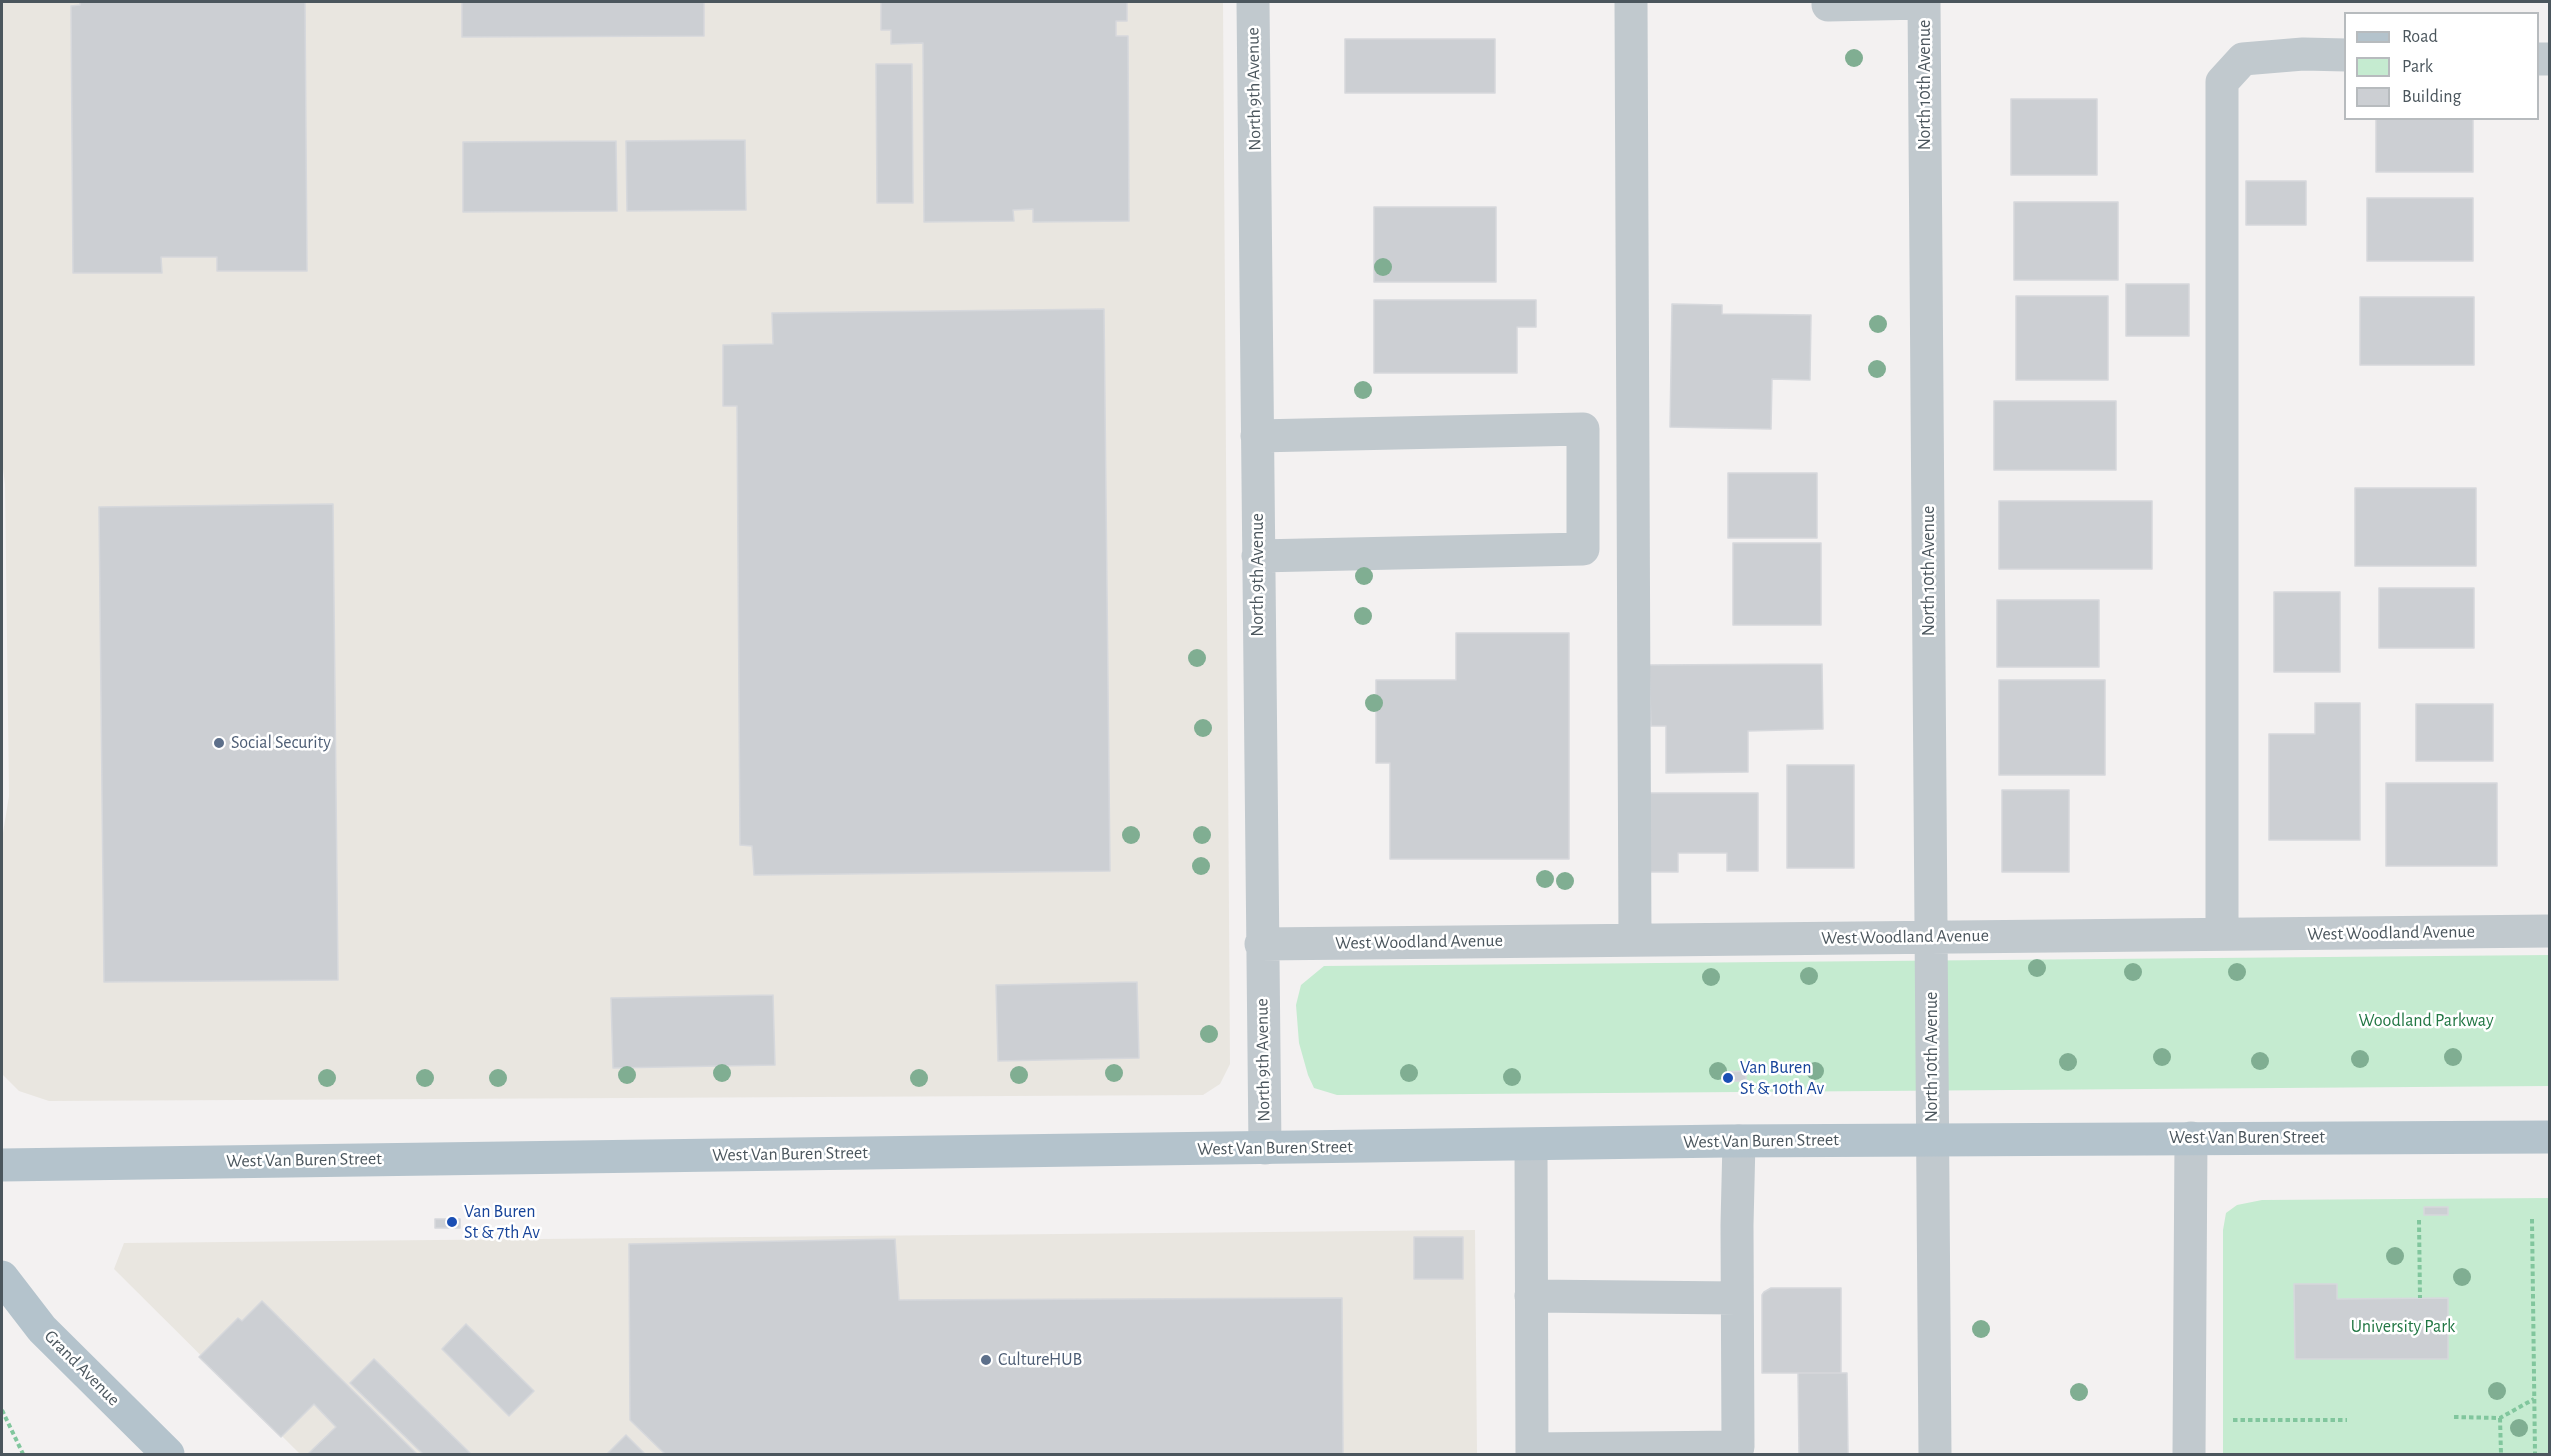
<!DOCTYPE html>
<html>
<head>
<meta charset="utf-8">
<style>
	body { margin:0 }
	#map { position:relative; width:2551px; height:1456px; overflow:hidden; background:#f3f1f1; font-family:"Alegreya Sans",sans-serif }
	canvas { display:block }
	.frame { position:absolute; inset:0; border:3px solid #4b565d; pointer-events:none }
	.legend { position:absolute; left:2344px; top:12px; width:195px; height:108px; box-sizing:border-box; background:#fff; border:2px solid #b7bbbe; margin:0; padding:8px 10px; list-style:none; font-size:18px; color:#4b565d }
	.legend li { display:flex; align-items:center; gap:12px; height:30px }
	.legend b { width:30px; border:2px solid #b7bbbe }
</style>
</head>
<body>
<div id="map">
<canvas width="2551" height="1456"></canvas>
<div class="frame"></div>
<ul class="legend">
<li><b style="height:8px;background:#b4c3cc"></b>Road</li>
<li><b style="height:16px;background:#c5ebd0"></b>Park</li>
<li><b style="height:16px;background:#cccfd3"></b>Building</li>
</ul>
</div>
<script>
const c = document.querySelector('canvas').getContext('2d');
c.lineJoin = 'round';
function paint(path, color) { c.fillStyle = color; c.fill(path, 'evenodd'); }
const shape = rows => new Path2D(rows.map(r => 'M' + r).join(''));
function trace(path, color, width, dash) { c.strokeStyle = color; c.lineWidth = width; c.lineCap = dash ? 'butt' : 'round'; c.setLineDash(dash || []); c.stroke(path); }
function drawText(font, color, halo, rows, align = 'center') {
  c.font = font + ' "Alegreya Sans",sans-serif'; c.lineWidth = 5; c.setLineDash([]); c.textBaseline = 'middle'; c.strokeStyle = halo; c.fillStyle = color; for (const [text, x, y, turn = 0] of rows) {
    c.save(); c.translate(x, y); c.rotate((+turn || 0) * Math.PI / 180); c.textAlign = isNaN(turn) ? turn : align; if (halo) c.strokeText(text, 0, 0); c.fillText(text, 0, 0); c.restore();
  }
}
paint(shape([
	[2,2,1223,2,1230,1064,1220,1084,1203,1095,49,1101,19,1091,2,1074,2,839,9,796,5,484,2,461],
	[1475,1230,1477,1454,300,1454,114,1269,124,1243]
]), '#e9e6e0');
paint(shape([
	[2549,955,2549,1086,1337,1095,1314,1088,1308,1075,1299,1043,1296,1005,1301,985,1324,966],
	[2549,1198,2549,1454,2223,1454,2223,1230,2226,1213,2237,1205,2262,1200]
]), '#c5ebd0');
const building = shape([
	[80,2,305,2,307,271,217,271,217,257,161,257,162,273,73,273,71,6,80,5,80,2],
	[462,2,704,2,704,36,462,37,462,2],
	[881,2,1127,2,1127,21,1116,21,1116,36,1128,36,1129,221,1033,222,1033,209,1013,210,1014,221,924,222,923,43,891,44,891,30,881,30,881,2],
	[1345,39,1495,39,1495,93,1345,93,1345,39],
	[876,64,912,64,913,203,877,203,876,64],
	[2011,99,2097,99,2097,175,2011,175,2011,99],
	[2376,118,2473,118,2473,172,2376,172,2376,118],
	[745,140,746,210,627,211,626,141,745,140],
	[616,141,617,211,463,212,463,142,616,141],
	[2246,181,2306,181,2306,225,2246,225,2246,181],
	[2367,198,2473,198,2473,261,2367,261,2367,198],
	[2014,202,2118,202,2118,280,2014,280,2014,202],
	[1374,207,1496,207,1496,282,1374,282,1374,207],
	[2126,284,2189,284,2189,336,2126,336,2126,284],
	[2016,296,2108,296,2108,380,2016,380,2016,296],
	[2360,297,2474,297,2474,365,2360,365,2360,297],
	[1374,300,1536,300,1536,327,1517,327,1517,373,1374,373,1374,300],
	[1672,304,1722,305,1722,314,1811,315,1810,380,1772,379,1771,429,1670,427,1672,304],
	[1104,309,1110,871,754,875,752,846,740,845,737,406,723,406,723,345,773,344,772,313,1104,309],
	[1994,401,2116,401,2116,470,1994,470,1994,401],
	[1728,473,1817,473,1817,538,1728,538,1728,473],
	[2355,488,2476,488,2476,566,2355,566,2355,488],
	[1999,501,2152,501,2152,569,1999,569,1999,501],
	[333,504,338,980,104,982,99,507,333,504],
	[1733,543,1821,543,1821,625,1733,625,1733,543],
	[2379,588,2474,588,2474,648,2379,648,2379,588],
	[2274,592,2340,592,2340,672,2274,672,2274,592],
	[1997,600,2099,600,2099,667,1997,667,1997,600],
	[1456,633,1569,633,1569,859,1390,859,1390,763,1376,763,1376,680,1456,680,1456,633],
	[1822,664,1823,729,1748,731,1748,772,1666,773,1666,726,1651,726,1649,665,1822,664],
	[1999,680,2105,680,2105,775,1999,775,1999,680],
	[2315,703,2360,703,2360,840,2269,840,2269,734,2315,734,2315,703],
	[2416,704,2493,704,2493,761,2416,761,2416,704],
	[1787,765,1854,765,1854,868,1787,868,1787,765],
	[2386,783,2497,783,2497,866,2386,866,2386,783],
	[2002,790,2069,790,2069,872,2002,872,2002,790],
	[1646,793,1758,793,1758,871,1727,871,1727,853,1678,853,1678,872,1646,872,1646,793],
	[1137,982,1139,1058,998,1061,996,985,1137,982],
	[773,995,775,1065,613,1068,611,998,773,995],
	[1746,1071,1746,1081,1724,1081,1724,1072,1746,1071],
	[2424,1207,2448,1207,2448,1215,2424,1215,2424,1207],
	[435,1219,460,1219,460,1228,435,1228,435,1219],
	[1414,1237,1463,1237,1463,1279,1414,1279,1414,1237],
	[895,1239,899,1300,1342,1298,1343,1454,665,1454,630,1420,629,1244,895,1239],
	[2294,1284,2337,1284,2337,1299,2448,1298,2448,1359,2295,1359,2294,1284],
	[1771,1288,1841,1288,1841,1373,1762,1373,1762,1295,1764,1292,1771,1288],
	[262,1301,417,1454,308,1454,336,1427,314,1404,281,1437,199,1357,238,1318,242,1321,262,1301],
	[466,1324,534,1391,509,1416,442,1349,466,1324],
	[374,1359,470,1453,468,1454,423,1454,350,1383,374,1359],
	[1798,1373,1847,1373,1848,1454,1799,1454,1798,1373],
	[626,1435,645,1454,607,1454,626,1435]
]);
paint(building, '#cccfd3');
trace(building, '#d6d8dc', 1.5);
trace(shape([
	[2532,1219,2535,1454],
	[2419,1220,2420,1298],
	[2,1410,23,1454],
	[2454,1417,2500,1418,2534,1399],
	[2500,1418,2501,1454],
	[2233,1420,2347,1420]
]), '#81c69d', 4, [4.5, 3]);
trace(shape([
	[1253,2,1265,1148],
	[1631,2,1635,940],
	[1828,2,1828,5,1924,3],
	[1924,2,1935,1454],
	[2538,59,2550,59],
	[1257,436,1583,429,1583,549,1258,556],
	[2222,934,2222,82,2243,59,2303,54,2346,55],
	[1261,944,2550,931],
	[1531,1145,1532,1454],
	[1531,1296,1737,1298],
	[1532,1449,1738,1447,1737,1225,1739,1141],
	[2189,1454,2191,1138]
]), '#c1c9ce', 33);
trace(shape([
	[2,1165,1727,1141,2550,1137],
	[2,1277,42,1329,168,1454]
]), '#b4c3cc', 33);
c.fillStyle = '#80ae92';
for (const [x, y] of [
	[1854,58],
	[1383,267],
	[1878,324],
	[1877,369],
	[1363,390],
	[1364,576],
	[1363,616],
	[1197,658],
	[1374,703],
	[1203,728],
	[1131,835],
	[1202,835],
	[1201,866],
	[1545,879],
	[1565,881],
	[2037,968],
	[2133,972],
	[2237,972],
	[1809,976],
	[1711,977],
	[1209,1034],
	[2162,1057],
	[2453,1057],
	[2360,1059],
	[2260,1061],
	[2068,1062],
	[1718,1071],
	[1815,1071],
	[722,1073],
	[1114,1073],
	[1409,1073],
	[627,1075],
	[1019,1075],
	[1512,1077],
	[327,1078],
	[425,1078],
	[498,1078],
	[919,1078],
	[2395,1256],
	[2462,1277],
	[1981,1329],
	[2497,1391],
	[2079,1392],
	[2519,1428]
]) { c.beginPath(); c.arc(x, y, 9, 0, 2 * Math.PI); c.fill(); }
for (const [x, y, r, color] of [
	[219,743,6,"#5c6f8a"],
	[1728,1078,6,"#1a4fb4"],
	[452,1222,6,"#1a4fb4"],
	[986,1360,6,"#5c6f8a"]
]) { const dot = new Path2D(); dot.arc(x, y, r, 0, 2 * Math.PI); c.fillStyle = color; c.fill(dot); trace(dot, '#fff', 2); }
drawText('18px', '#4b565d', '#fff', [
	["North 10th Avenue",1925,85,-90],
	["North 9th Avenue",1254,89,-91],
	["North 10th Avenue",1929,571,-90],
	["North 9th Avenue",1258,575,-90],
	["West Woodland Avenue",2391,933,-1],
	["West Woodland Avenue",1905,937,-1],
	["West Woodland Avenue",1419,942,-1],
	["North 10th Avenue",1932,1057,-90],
	["North 9th Avenue",1263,1060,-91],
	["West Van Buren Street",2247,1138],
	["West Van Buren Street",1761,1141,-1],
	["West Van Buren Street",1275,1148,-1],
	["West Van Buren Street",790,1154,-1],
	["West Van Buren Street",304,1160,-1],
	["Grand Avenue",82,1368,45]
]);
drawText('18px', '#4e5e75', '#fff', [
	["Social Security",231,743],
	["CultureHUB",998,1360]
], 'left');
drawText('18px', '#274', '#fff', [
	["Woodland Parkway",2426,1021],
	["University Park",2403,1327]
]);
drawText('18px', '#164399', '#fff', [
	["Van Buren",1740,1068],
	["St & 10th Av",1740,1089],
	["Van Buren",464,1212],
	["St & 7th Av",464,1233]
], 'left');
</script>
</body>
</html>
